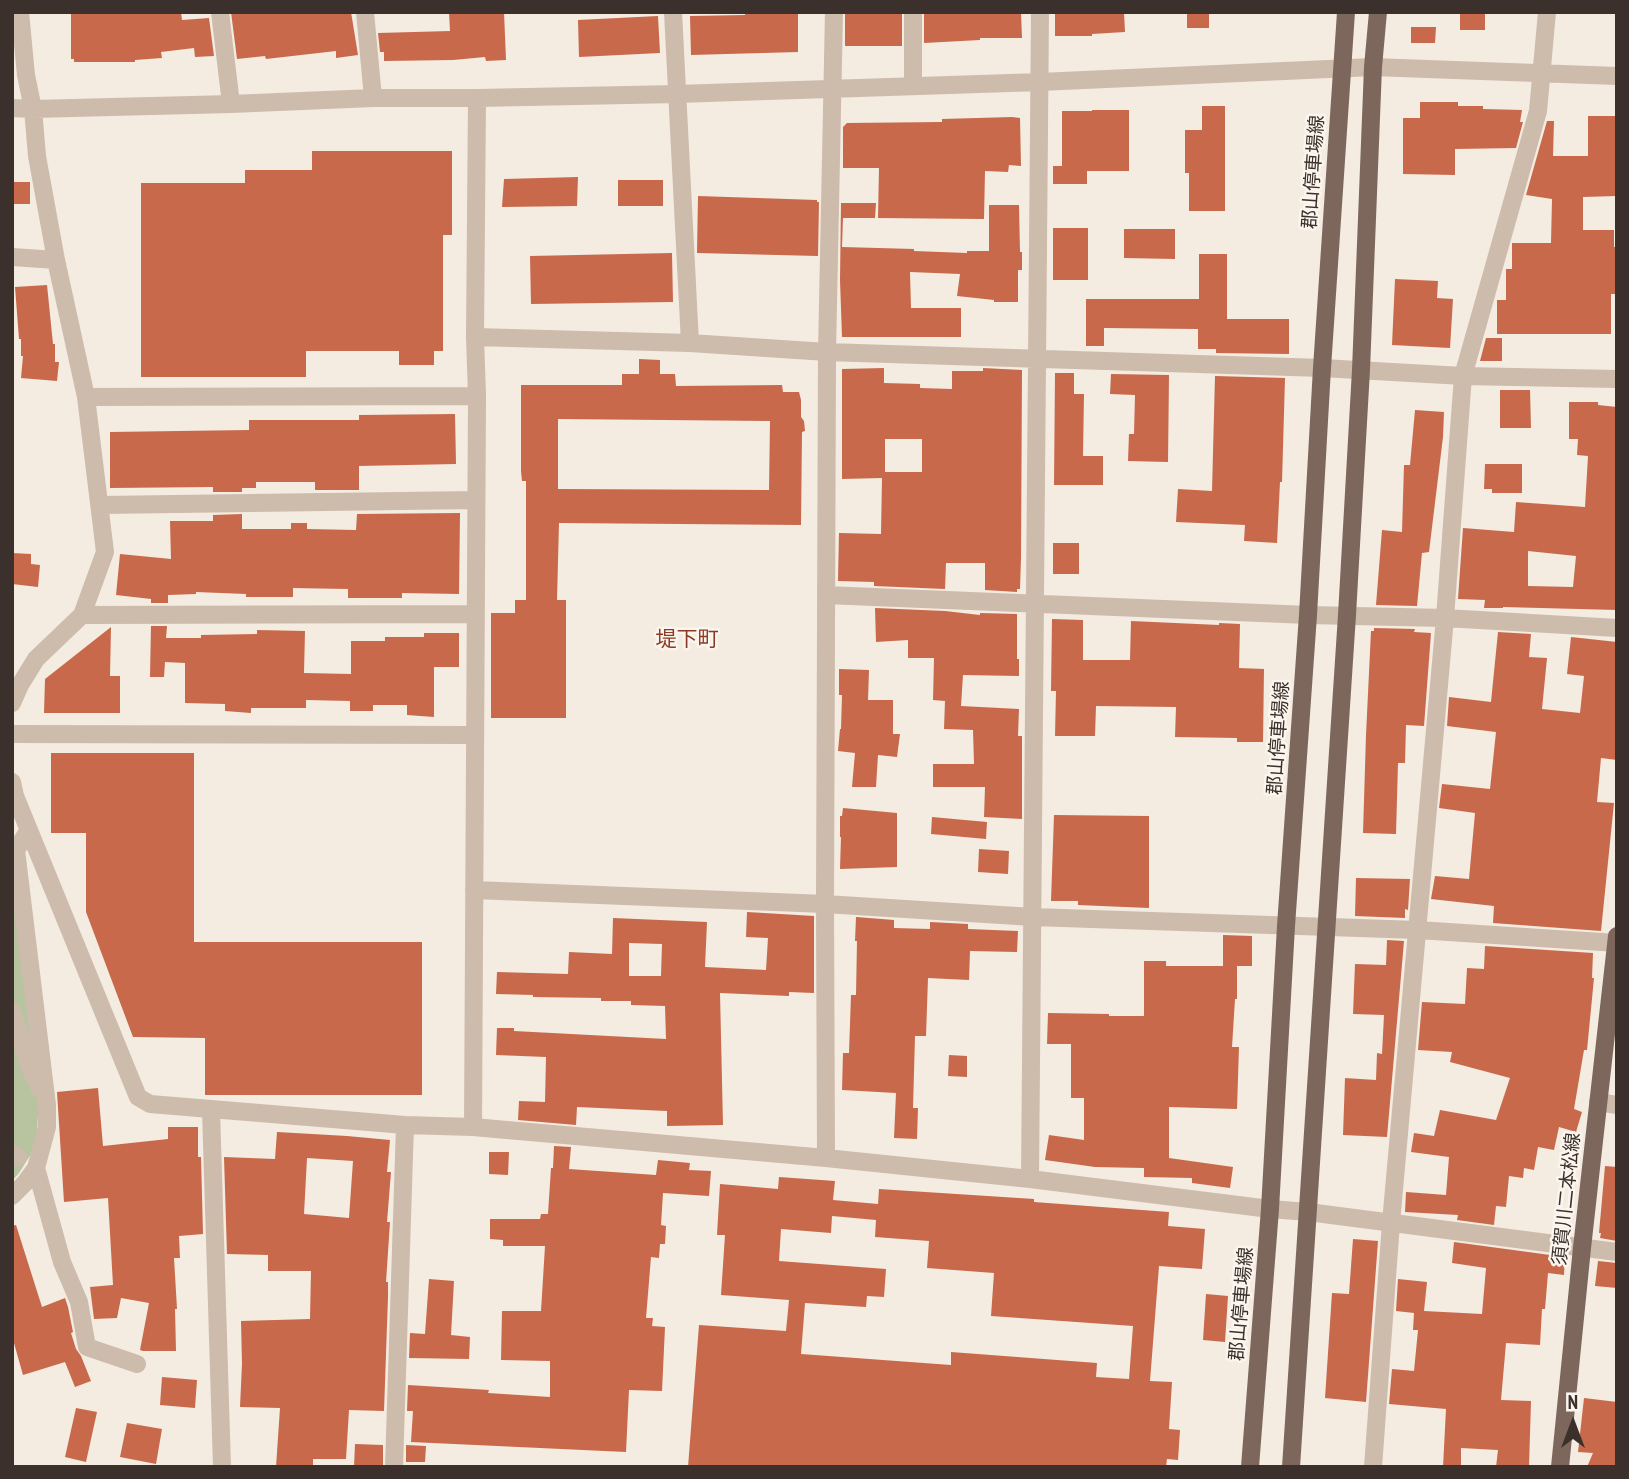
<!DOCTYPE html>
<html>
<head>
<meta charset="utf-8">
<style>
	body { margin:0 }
	#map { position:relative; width:1629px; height:1479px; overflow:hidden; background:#f4ebe1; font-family:"PT Sans Narrow",sans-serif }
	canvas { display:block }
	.frame { position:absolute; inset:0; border:14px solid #3b302b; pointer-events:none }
	.north { position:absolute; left:1538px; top:1388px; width:70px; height:70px; -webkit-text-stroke:5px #fbf5ee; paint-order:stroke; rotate:0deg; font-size:19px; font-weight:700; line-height:28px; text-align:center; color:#3b302b }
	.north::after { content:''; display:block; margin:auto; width:24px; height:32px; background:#3b302b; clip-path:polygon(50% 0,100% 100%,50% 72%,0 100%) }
</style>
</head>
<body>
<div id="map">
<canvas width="1629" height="1479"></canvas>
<div class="frame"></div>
<div class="north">N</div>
</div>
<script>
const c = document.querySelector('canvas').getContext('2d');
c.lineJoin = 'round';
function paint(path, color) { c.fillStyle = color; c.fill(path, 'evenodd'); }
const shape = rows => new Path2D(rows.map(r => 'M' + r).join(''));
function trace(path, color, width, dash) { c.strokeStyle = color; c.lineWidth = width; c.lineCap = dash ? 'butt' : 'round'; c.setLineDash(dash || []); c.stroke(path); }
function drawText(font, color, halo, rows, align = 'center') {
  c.font = font + ' "PT Sans Narrow","Noto Sans JP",sans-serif'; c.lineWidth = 5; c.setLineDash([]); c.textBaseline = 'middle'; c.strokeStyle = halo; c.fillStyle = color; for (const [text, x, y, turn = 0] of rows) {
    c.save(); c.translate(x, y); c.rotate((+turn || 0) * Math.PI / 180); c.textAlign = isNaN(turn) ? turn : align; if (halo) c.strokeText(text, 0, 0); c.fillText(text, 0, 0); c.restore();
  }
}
paint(shape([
	[12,894,41,1065,37,1133,31,1154,19,1173,12,1181]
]), '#b8c4a0');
paint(shape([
	[71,12,181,12,182,20,209,18,214,56,195,57,194,48,161,52,162,58,135,60,135,62,74,62,74,59,71,59],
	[231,12,351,12,358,55,336,58,336,51,266,59,265,56,237,59],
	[449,12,504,12,506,60,486,61,485,57,453,60,384,61,384,52,380,52,378,33,450,31],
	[745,12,798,12,798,52,691,55,690,16,745,15],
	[845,12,902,12,902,46,845,46],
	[924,12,1021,12,1022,38,980,38,980,40,924,43],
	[1055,12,1124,12,1125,32,1092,34,1092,36,1055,36],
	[1187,12,1209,12,1209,28,1187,28],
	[1460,12,1485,12,1485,30,1460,30],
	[658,16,660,53,579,57,578,20],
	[1411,27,1436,27,1435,43,1411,43],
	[1420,102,1458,102,1458,106,1483,106,1483,109,1522,110,1520,122,1523,122,1516,148,1455,149,1455,175,1403,174,1403,118,1420,118],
	[1202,106,1225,106,1225,211,1189,211,1189,173,1185,173,1185,130,1202,130],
	[1092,110,1129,110,1129,171,1087,171,1087,184,1053,184,1053,166,1062,166,1062,111,1092,111],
	[1588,116,1617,116,1617,196,1583,197,1583,230,1614,230,1614,247,1617,247,1617,294,1611,294,1611,334,1497,334,1497,300,1506,300,1506,269,1512,269,1512,243,1551,243,1552,199,1526,195,1547,121,1554,121,1553,156,1588,156],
	[1012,117,1020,118,1021,166,1009,165,1008,172,985,171,984,219,878,218,879,168,843,168,843,127,847,123,942,122,942,119],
	[312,151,452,151,452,235,443,235,443,351,434,351,434,365,399,365,399,351,306,351,306,377,141,377,141,183,245,183,245,170,312,170],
	[578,177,577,206,502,207,504,179],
	[618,180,663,180,663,206,618,206],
	[12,182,30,182,30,204,12,204],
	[698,196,817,200,817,202,819,202,818,256,697,253],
	[841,203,876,203,875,218,843,218,842,247,914,249,914,251,967,253,967,251,989,251,989,205,1019,205,1020,252,1022,252,1022,270,1018,270,1018,302,994,302,994,300,957,296,960,274,910,272,911,308,961,308,961,337,842,337,840,280],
	[1053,228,1088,228,1088,280,1053,280],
	[1124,229,1175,229,1175,259,1124,258],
	[672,253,673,302,531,304,530,256],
	[1199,254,1227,254,1227,319,1289,319,1289,354,1216,353,1216,349,1198,349,1198,329,1104,328,1104,346,1086,346,1086,299,1199,299],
	[1395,279,1438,281,1437,298,1453,299,1450,348,1392,345],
	[47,285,53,344,55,344,55,362,59,362,57,381,21,378,23,356,21,356,21,339,19,339,15,287],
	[1486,338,1502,338,1502,361,1480,361],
	[639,359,660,360,660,374,675,374,676,386,782,385,783,392,799,392,801,400,801,417,804,421,805,431,802,432,801,525,559,523,557,600,566,600,566,718,491,718,491,613,515,613,515,600,526,600,526,481,522,481,521,471,521,385,622,385,622,374,639,374],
	[558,419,770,421,769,490,558,489],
	[884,368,884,383,920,384,920,388,952,389,952,371,983,371,983,368,1022,370,1021,558,1020,589,1017,589,1017,592,985,590,985,563,946,563,945,589,874,586,874,582,838,581,839,533,881,534,882,478,842,479,842,369],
	[885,439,922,439,922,472,885,472],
	[1055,373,1074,373,1074,394,1084,394,1083,456,1103,456,1103,485,1054,485],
	[1111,374,1169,375,1168,462,1128,461,1129,434,1134,434,1135,395,1110,394],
	[1215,376,1285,378,1282,482,1280,482,1277,543,1244,541,1245,525,1176,522,1178,489,1212,491],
	[1500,390,1530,390,1531,428,1500,428],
	[1569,402,1598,402,1598,405,1617,407,1617,610,1503,607,1503,608,1484,608,1485,600,1458,599,1463,528,1514,532,1516,502,1585,507,1588,456,1577,455,1578,439,1569,439],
	[1528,551,1576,556,1573,587,1528,586],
	[1415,410,1444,412,1443,437,1429,552,1422,553,1417,606,1376,605,1382,530,1402,532,1404,465,1410,465],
	[455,414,456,464,359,466,359,490,315,490,315,482,256,482,256,488,242,488,242,492,213,492,213,487,110,488,110,432,249,430,249,420,359,420,359,415],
	[1485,464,1522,464,1522,493,1492,493,1492,489,1484,489],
	[460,513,459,594,402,593,402,598,348,598,348,589,293,588,293,597,246,597,246,594,196,592,196,594,168,595,168,603,151,603,151,599,116,595,120,554,171,559,170,521,213,521,213,515,242,514,242,529,291,529,291,523,307,523,307,529,356,530,357,514],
	[1053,543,1079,543,1079,574,1053,574],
	[12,553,31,554,31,564,40,565,38,587,12,584],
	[875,608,945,611,980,615,980,613,1017,614,1017,659,1019,659,1019,676,963,675,961,706,1019,709,1018,736,1022,736,1022,819,984,817,985,787,933,787,933,764,974,764,973,730,944,729,945,701,933,700,934,658,908,658,908,640,876,642],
	[1052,619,1083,620,1083,660,1130,660,1131,621,1219,625,1219,623,1240,624,1239,668,1264,669,1263,742,1237,742,1237,738,1175,737,1176,707,1096,706,1095,736,1055,736,1056,691,1051,691],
	[151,626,167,626,166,638,201,638,201,635,257,634,257,630,305,631,304,673,351,674,351,641,385,641,385,637,424,637,424,633,459,633,459,667,434,667,434,717,407,715,407,705,373,705,373,711,350,711,350,701,306,700,306,708,251,708,251,713,225,711,225,704,185,703,185,663,165,662,164,677,150,677],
	[111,627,110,676,120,676,120,713,44,713,45,679],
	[1374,628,1415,629,1414,632,1431,633,1424,726,1406,725,1405,763,1398,763,1396,834,1363,833,1366,735,1371,631,1374,631],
	[1498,632,1531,634,1529,657,1547,658,1542,709,1580,713,1584,676,1567,674,1571,637,1617,642,1617,760,1601,758,1597,802,1614,803,1601,931,1493,923,1494,906,1431,899,1435,876,1469,879,1475,813,1439,808,1442,784,1490,789,1496,732,1447,726,1449,697,1491,702],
	[839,669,869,670,868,700,893,700,893,734,900,734,897,757,878,755,876,787,852,787,855,753,838,751,840,729,841,729,842,695,839,695],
	[51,753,194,753,194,942,422,942,422,1095,205,1095,205,1038,133,1037,86,912,86,833,51,833],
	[843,808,897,813,897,867,840,869,841,837,840,837,840,816,842,816],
	[1054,815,1149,816,1149,908,1078,905,1078,901,1051,901],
	[932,817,987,822,986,839,931,834],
	[979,849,1009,851,1008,874,978,872],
	[1356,878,1410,879,1408,910,1405,909,1405,918,1355,916],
	[747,912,814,916,814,993,789,992,789,996,720,993,723,1125,667,1126,667,1111,577,1107,576,1125,518,1120,519,1101,545,1102,546,1057,496,1055,497,1028,514,1028,514,1031,666,1039,665,1006,631,1005,631,1001,601,1001,601,998,533,997,533,995,496,994,497,972,568,974,569,952,612,954,613,918,707,922,705,967,766,970,768,938,746,937],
	[629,943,662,944,661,976,629,976],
	[856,917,894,920,894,928,930,929,930,922,968,924,968,929,1018,931,1017,952,970,951,969,980,928,978,926,1036,915,1036,913,1108,918,1108,917,1139,894,1138,896,1093,842,1090,843,1053,849,1053,851,995,856,995,857,941,855,941],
	[1223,935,1252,936,1252,966,1237,966,1237,999,1235,999,1232,1047,1239,1047,1237,1109,1169,1107,1169,1158,1233,1167,1230,1188,1192,1183,1192,1178,1144,1177,1144,1168,1095,1167,1045,1160,1049,1135,1084,1140,1084,1098,1071,1098,1071,1044,1047,1044,1048,1013,1109,1014,1109,1016,1144,1016,1144,961,1166,961,1166,966,1223,966],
	[1387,940,1404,941,1387,1137,1343,1135,1345,1078,1376,1080,1377,1053,1382,1054,1384,1015,1353,1014,1355,964,1386,965],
	[1485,946,1593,953,1592,978,1594,978,1587,1050,1584,1050,1574,1109,1582,1112,1576,1132,1559,1127,1554,1150,1538,1147,1534,1170,1524,1168,1523,1178,1509,1176,1506,1207,1496,1206,1494,1225,1457,1220,1458,1215,1405,1212,1406,1192,1446,1195,1449,1157,1411,1152,1414,1133,1434,1136,1440,1110,1496,1120,1510,1078,1450,1062,1452,1052,1418,1050,1422,1002,1465,1004,1467,968,1484,969],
	[949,1055,967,1056,967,1077,948,1076],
	[98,1088,103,1146,168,1139,168,1127,198,1127,198,1157,201,1157,203,1234,179,1236,180,1258,174,1258,177,1309,175,1309,176,1351,143,1351,140,1350,149,1303,121,1298,117,1318,94,1319,90,1287,113,1285,108,1198,64,1202,57,1092],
	[277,1132,347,1136,390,1140,387,1172,391,1172,387,1222,390,1222,386,1282,388,1282,388,1297,384,1411,349,1410,346,1459,313,1459,313,1467,276,1467,280,1408,240,1407,242,1364,241,1321,310,1319,311,1271,268,1271,268,1255,227,1254,224,1157,275,1159],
	[307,1158,353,1161,349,1218,304,1214],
	[554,1146,571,1147,569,1169,656,1175,658,1160,690,1163,689,1170,711,1171,709,1196,663,1193,661,1225,666,1226,665,1244,660,1244,659,1258,651,1257,646,1318,653,1318,652,1326,665,1327,662,1391,629,1390,626,1452,411,1442,413,1411,407,1411,408,1385,489,1390,488,1393,550,1397,550,1361,501,1360,502,1311,541,1311,545,1246,503,1246,503,1240,490,1239,490,1219,540,1219,541,1214,548,1214,551,1168,553,1168],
	[489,1152,509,1152,508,1175,489,1174],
	[1605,1166,1617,1167,1617,1241,1600,1238,1601,1233,1599,1233],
	[779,1177,835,1181,833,1200,878,1204,879,1189,1034,1199,1034,1202,1169,1212,1168,1226,1205,1229,1202,1269,1159,1266,1150,1381,1172,1382,1169,1429,1180,1430,1178,1460,1167,1459,1166,1467,688,1467,699,1325,786,1331,789,1300,721,1295,725,1235,717,1235,720,1184,778,1189],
	[832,1216,876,1220,875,1237,929,1241,927,1268,994,1273,991,1316,1133,1326,1129,1379,1096,1377,1097,1363,951,1352,951,1365,801,1354,805,1303,866,1307,867,1296,884,1297,886,1269,779,1261,781,1229,831,1233],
	[16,1225,42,1307,65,1298,68,1307,73,1332,71,1333,76,1349,81,1356,91,1381,75,1387,65,1362,23,1375,12,1336,12,1226],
	[1353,1239,1378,1241,1366,1402,1325,1398,1332,1293,1349,1294],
	[1454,1242,1565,1257,1564,1275,1548,1273,1545,1309,1542,1309,1540,1345,1506,1343,1501,1400,1531,1401,1529,1467,1496,1467,1498,1450,1461,1448,1461,1467,1443,1467,1446,1409,1389,1404,1392,1369,1414,1371,1418,1330,1413,1330,1414,1313,1396,1311,1398,1279,1427,1282,1424,1311,1482,1314,1486,1268,1452,1263],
	[1598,1261,1617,1263,1617,1288,1595,1286],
	[429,1279,454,1281,451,1335,470,1337,469,1359,409,1358,410,1333,425,1334],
	[1206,1294,1228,1296,1225,1342,1203,1340],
	[162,1377,197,1380,195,1408,160,1405],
	[1584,1398,1617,1402,1617,1467,1587,1467,1593,1453,1578,1452],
	[76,1408,97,1412,86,1462,65,1457],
	[127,1423,162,1429,156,1464,120,1457],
	[355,1444,383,1445,383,1467,354,1467],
	[406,1445,426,1446,425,1462,406,1462]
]), '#c8694b');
trace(shape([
	[220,12,231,104],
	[365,12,373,98],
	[673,12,690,343],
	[913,12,913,85],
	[12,108,33,109,231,104,373,98,477,98,677,94,1040,82,1373,67,1617,76],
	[12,257,56,260],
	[475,337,690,343,827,352,1322,368,1463,376,1617,379],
	[86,397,477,396],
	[100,505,476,500],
	[826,595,1308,615,1445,618,1617,628],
	[82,615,475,614],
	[12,703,20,685,36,659,82,615,105,552,86,397,56,260,37,156,33,109,26,75,20,12],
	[12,734,474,735],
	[12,782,15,796,138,1097,150,1104,405,1125,473,1127,826,1158,1030,1179,1270,1209,1308,1212,1617,1252],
	[474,890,825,904,1033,917,1418,930,1617,943],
	[12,1012,30,1068,40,1089],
	[1598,1102,1617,1105],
	[211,1110,222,1467],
	[473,1127,477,396,475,337,477,98],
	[12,1154,18,1157],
	[826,1158,825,904,827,352,834,12],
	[36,1168,62,1262,79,1302,87,1347,137,1364],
	[1030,1179,1040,12],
	[12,1196,25,1183,36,1168,47,1127,47,1105,16,850,29,830],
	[394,1467,405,1125],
	[1373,1467,1391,1223,1445,618,1463,376,1538,111,1547,12]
]), '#cdbbac', 18);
trace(shape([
	[1250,1467,1270,1209,1286,926,1308,615,1322,368,1346,12],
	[1291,1467,1347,615,1361,370,1373,67,1378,12],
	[1560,1467,1582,1248,1617,936]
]), '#7d675c', 18);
drawText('19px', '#3b302b', '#fbf5ee', [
	["郡山停車場線",1314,172,-86],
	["郡山停車場線",1279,738,-86],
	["須賀川二本松線",1567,1199,-84],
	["郡山停車場線",1242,1304,-85]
]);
drawText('21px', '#8c3b22', '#fbf5ee', [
	["堤下町",687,640]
]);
</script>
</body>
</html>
